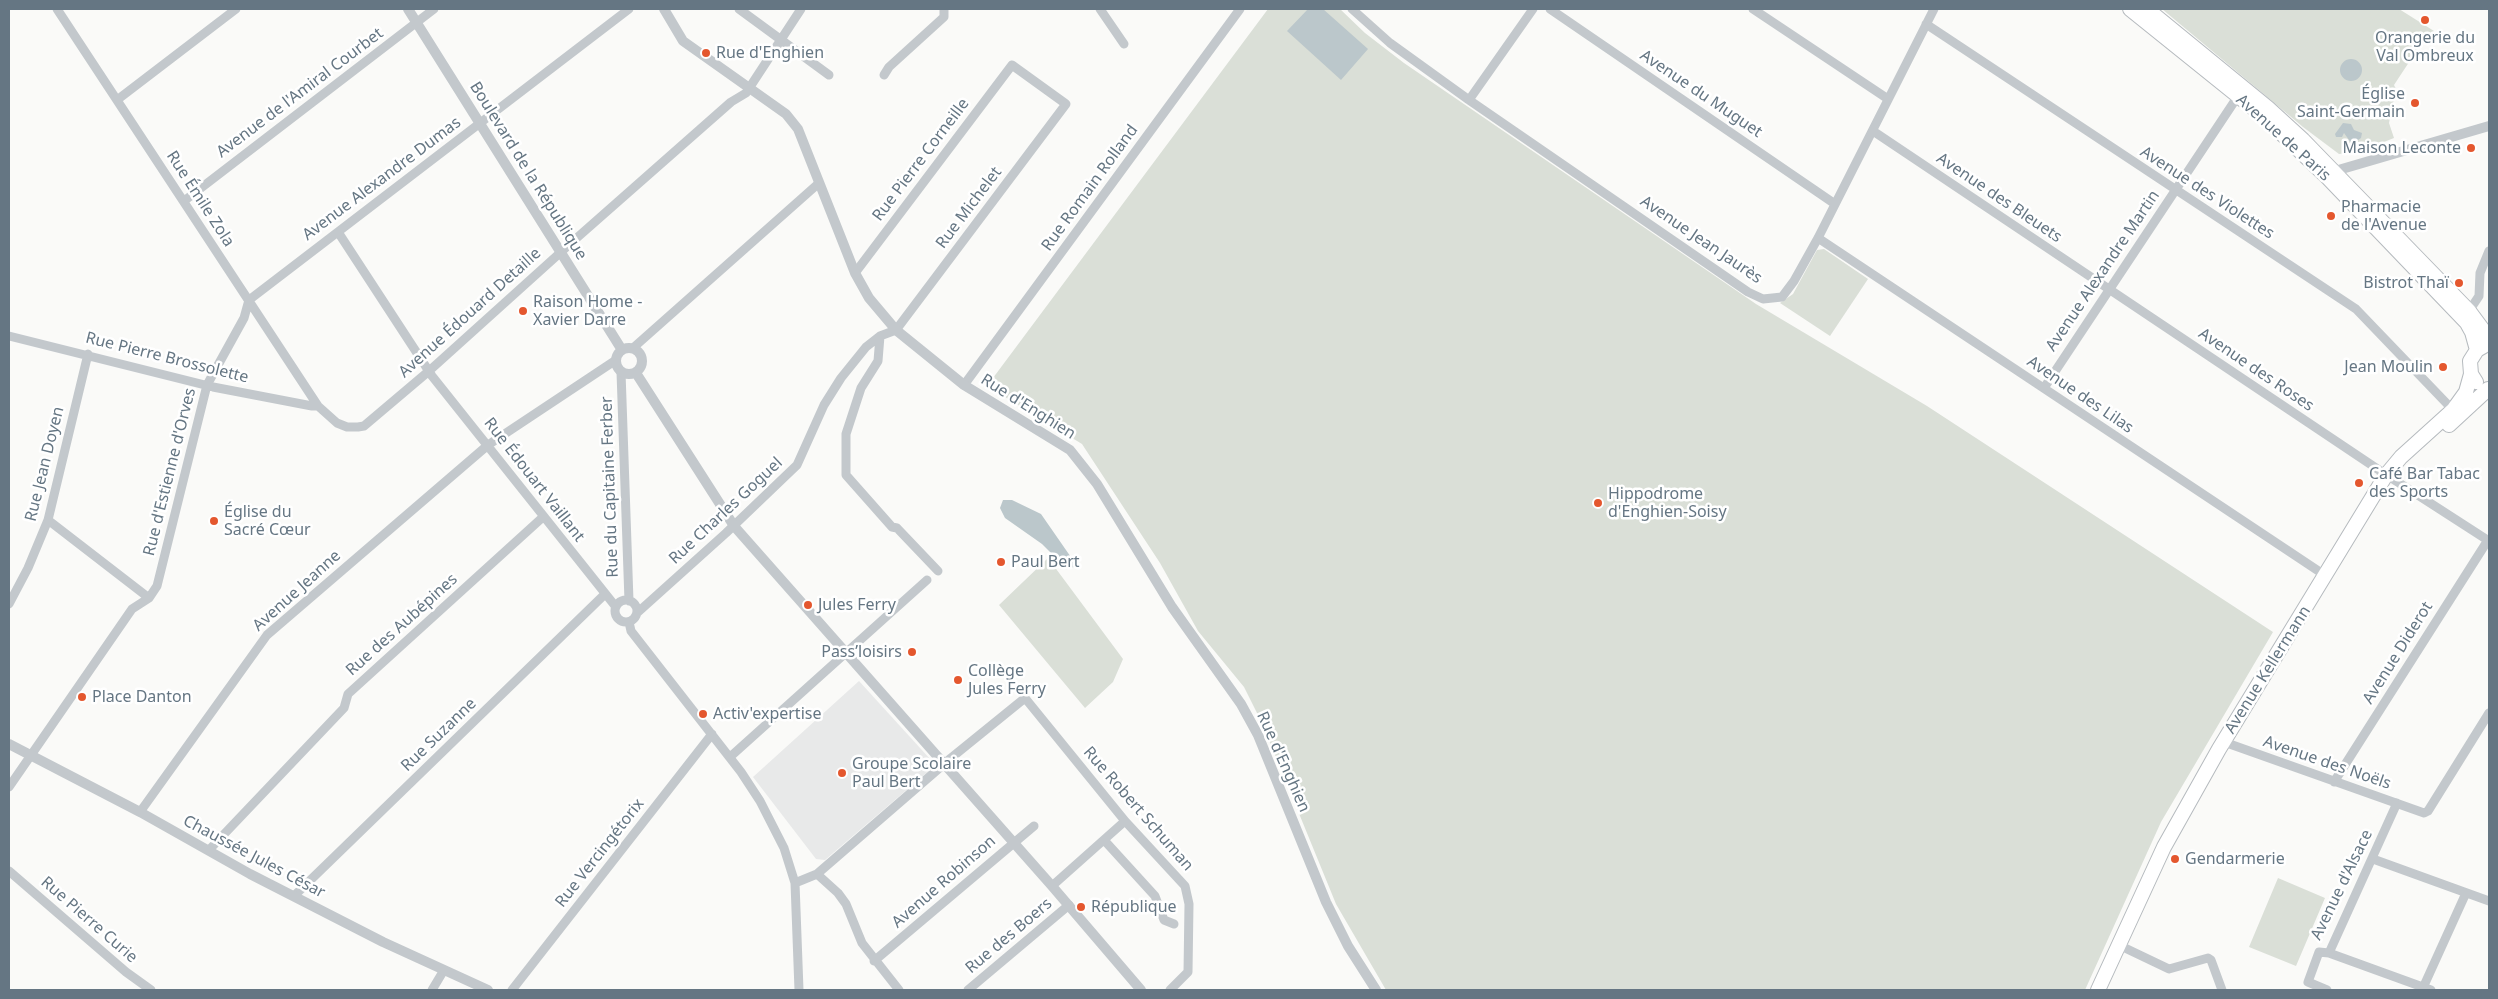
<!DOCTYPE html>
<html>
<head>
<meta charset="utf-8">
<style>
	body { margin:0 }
	#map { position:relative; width:2498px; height:999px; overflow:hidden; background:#fafaf8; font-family:"Noto Sans",sans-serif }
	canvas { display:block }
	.frame { position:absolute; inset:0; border:10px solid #657683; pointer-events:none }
</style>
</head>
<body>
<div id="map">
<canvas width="2498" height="999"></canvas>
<div class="frame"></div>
</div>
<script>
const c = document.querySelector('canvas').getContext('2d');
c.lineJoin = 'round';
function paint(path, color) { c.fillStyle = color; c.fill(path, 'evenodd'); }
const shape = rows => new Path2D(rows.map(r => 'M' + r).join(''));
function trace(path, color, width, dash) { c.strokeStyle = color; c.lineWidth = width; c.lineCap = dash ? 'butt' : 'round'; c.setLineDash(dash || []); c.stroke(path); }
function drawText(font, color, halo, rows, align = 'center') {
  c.font = font + ' "Noto Sans",sans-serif'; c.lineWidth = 5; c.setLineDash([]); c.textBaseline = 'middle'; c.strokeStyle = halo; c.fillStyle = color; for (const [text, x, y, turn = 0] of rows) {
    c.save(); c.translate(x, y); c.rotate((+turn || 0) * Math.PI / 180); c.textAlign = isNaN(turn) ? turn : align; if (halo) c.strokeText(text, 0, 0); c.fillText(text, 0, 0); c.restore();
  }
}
paint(shape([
	[859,681,931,760,931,769,825,860,816,859,753,777]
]), '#e8e9e9');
paint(shape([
	[1268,9,1340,9,1365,33,1404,63,1756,304,1927,406,2273,632,2161,822,2085,990,1386,990,1336,904,1262,723,1244,687,1198,631,1160,563,1082,444,987,386],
	[2162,9,2399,9,2434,31,2421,44,2394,85,2396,89,2389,123,2394,138,2351,155,2349,153,2339,154,2303,127],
	[1824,249,1868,279,1830,336,1780,303,1793,294,1817,250],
	[1048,558,1123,659,1113,682,1085,708,999,605],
	[2278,878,2325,898,2296,966,2249,947]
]), '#dadfd7');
paint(shape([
	[1308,9,1323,9,1368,49,1341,80,1287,31],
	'2340 70a11 11 0 1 1 22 0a11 11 0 1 1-22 0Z',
	[2343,123,2351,124,2354,130,2362,133,2361,138,2352,144,2344,133,2342,137,2336,137,2335,134],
	[1003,500,1012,500,1041,514,1075,563,1074,567,1067,569,1042,544,1005,518,1000,508]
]), '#bbc7cb');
const primary = shape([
	[2130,9,2263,116,2327,177,2467,323,2472,332,2477,350],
	[2147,9,2268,108,2303,140,2469,311,2489,338],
	[2476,382,2471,374,2470,361,2477,350,2484,346],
	[2449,425,2488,389],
	[2098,990,2164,847,2219,749,2386,475,2401,457,2453,410,2466,392,2471,374]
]);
trace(primary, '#b5babe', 16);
trace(shape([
	[57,9,318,406,337,423,347,427,358,427,364,426,429,371,571,243,731,102,746,93,801,9],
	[739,9,829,75],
	[1100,9,1124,44],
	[1352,9,1390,43,1469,100,1748,292,1763,299,1782,297,1794,281,1818,238,1934,9],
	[1550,9,1835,204],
	[1753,9,1888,99],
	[1926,24,2356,309,2453,410],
	[884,75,889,67,944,17,944,9],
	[117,100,236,9],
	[1469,100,1533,9],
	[1873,131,2379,470,2489,541],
	[184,201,434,9],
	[338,232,432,376,616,607],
	[1818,238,2326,576],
	[249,300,629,9],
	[2469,311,2479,296,2480,273,2489,251],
	[9,336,213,387,312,406,318,406],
	[880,336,878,361,861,388,846,434,846,475,892,527,897,528,938,571],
	[633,348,819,183],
	[621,372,629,601],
	[964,385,1240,9],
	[2044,388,2238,96],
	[48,520,149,598],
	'615 611a11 11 0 1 1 22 0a11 11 0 1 1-22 0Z',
	[9,604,28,568,48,520,88,354],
	[637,613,726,533,797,465,824,405,841,378,866,347,880,336,896,330,1066,104,1012,65,855,273],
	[629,622,631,631,741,772,760,801,784,848,795,883,799,990],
	[2224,742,2424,813,2428,811,2489,713],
	[730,757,927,580],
	[2334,782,2488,540],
	[9,787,132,609,149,598,157,586,207,385,244,318,249,300],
	[140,812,267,635,488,445,616,360],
	[1104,840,1155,896,1164,920,1174,924],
	[209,850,344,708,348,694,543,517],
	[2373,859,2489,901],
	[9,871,126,972,151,990],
	[817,874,838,893,846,904,862,943,899,990],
	[795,883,817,874,951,758,1025,698,1125,821,1185,886,1189,904,1188,972,1170,990],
	[1052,886,1125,821],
	[294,896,604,595],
	[2118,948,2125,948,2169,969,2208,958,2211,960,2222,990],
	[2329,953,2431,990],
	[874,961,1034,826],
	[432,990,444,970],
	[512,990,712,734],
	[968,990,1069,905],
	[2327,990,2308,982,2319,952,2329,953,2397,803],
	[2422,990,2466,893]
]), '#c3c8cc', 9);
trace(shape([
	[408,9,622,350],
	[664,9,683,41,786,114,798,129,855,273,869,298,896,330,964,385,1070,450,1097,484,1172,607,1241,704,1258,735,1326,902,1348,946,1376,990],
	[2335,171,2489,126],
	'616 361a13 13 0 1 1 26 0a13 13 0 1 1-26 0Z',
	[636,373,734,526,1052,886,1141,990],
	[9,744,140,812,250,874,383,942,488,990]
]), '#c3c8cc', 10);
trace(primary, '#fff', 14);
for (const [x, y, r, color] of [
	[2425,20,5,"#e4572e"],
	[706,53,5,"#e4572e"],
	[2415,103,5,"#e4572e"],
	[2471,148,5,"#e4572e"],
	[2331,216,5,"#e4572e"],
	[2459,283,5,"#e4572e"],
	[523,311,5,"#e4572e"],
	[2443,367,5,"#e4572e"],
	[2359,483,5,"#e4572e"],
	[1598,503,5,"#e4572e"],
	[214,521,5,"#e4572e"],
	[1001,562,5,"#e4572e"],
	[808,605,5,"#e4572e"],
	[912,652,5,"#e4572e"],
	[958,680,5,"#e4572e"],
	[82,697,5,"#e4572e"],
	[703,714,5,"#e4572e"],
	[842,773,5,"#e4572e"],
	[2175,859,5,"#e4572e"],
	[1081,907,5,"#e4572e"]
]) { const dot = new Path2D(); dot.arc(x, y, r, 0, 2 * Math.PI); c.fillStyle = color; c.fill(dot); trace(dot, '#fff', 2); }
drawText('16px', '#657683', '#fff', [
	["Orangerie du",2425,38,"center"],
	["Val Ombreux",2425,56,"center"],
	["Rue d'Enghien",716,53],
	["Église",2405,94,"right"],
	["Saint-Germain",2405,112,"right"],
	["Maison Leconte",2461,148,"right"],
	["Pharmacie",2341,207],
	["de l'Avenue",2341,225],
	["Bistrot Thaï",2449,283,"right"],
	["Raison Home -",533,302],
	["Xavier Darre",533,320],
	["Jean Moulin",2433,367,"right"],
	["Café Bar Tabac",2369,474],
	["des Sports",2369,492],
	["Hippodrome",1608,494],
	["d'Enghien-Soisy",1608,512],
	["Église du",224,512],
	["Sacré Cœur",224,530],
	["Paul Bert",1011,562],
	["Jules Ferry",818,605],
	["Pass’loisirs",902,652,"right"],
	["Collège",968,671],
	["Jules Ferry",968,689],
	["Place Danton",92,697],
	["Activ'expertise",713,714],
	["Groupe Scolaire",852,764],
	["Paul Bert",852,782],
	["Gendarmerie",2185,859],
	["République",1091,907]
], 'left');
drawText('16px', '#657683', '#fff', [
	["Avenue de l'Amiral Courbet",300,93,-37],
	["Avenue du Muguet",1701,94,34],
	["Avenue de Paris",2283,138,42],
	["Rue Pierre Corneille",921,160,-53],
	["Boulevard de la République",528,171,58],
	["Avenue Alexandre Dumas",382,179,-37],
	["Rue Romain Rolland",1090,188,-54],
	["Avenue des Violettes",2207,193,33],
	["Avenue des Bleuets",1999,198,34],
	["Rue Émile Zola",200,199,57],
	["Rue Michelet",969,208,-53],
	["Avenue Jean Jaurès",1701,240,34],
	["Avenue Alexandre Martin",2103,271,-56],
	["Avenue Édouard Detaille",470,313,-42],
	["Rue Pierre Brossolette",167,358,14],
	["Avenue des Roses",2256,370,34],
	["Avenue des Lilas",2080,395,34],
	["Rue d'Enghien",1028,407,32],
	["Rue Jean Doyen",45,464,-76],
	["Rue d'Estienne d'Orves",170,472,-76],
	["Rue Édouart Vaillant",534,480,52],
	["Rue du Capitaine Ferber",610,487,-92],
	["Rue Charles Goguel",726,511,-43],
	["Avenue Jeanne",297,591,-42],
	["Rue des Aubépines",402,625,-42],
	["Avenue Diderot",2398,653,-58],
	["Avenue Kellermann",2268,670,-58],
	["Rue Suzanne",439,735,-44],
	["Rue d'Enghien",1283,762,66],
	["Avenue des Noëls",2327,763,19],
	["Rue Robert Schuman",1138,809,49],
	["Rue Vercingétorix",600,853,-52],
	["Chaussée Jules César",254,857,28],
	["Avenue Robinson",944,882,-41],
	["Avenue d'Alsace",2342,885,-64],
	["Rue Pierre Curie",89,920,41],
	["Rue des Boers",1009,936,-40]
]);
</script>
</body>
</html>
